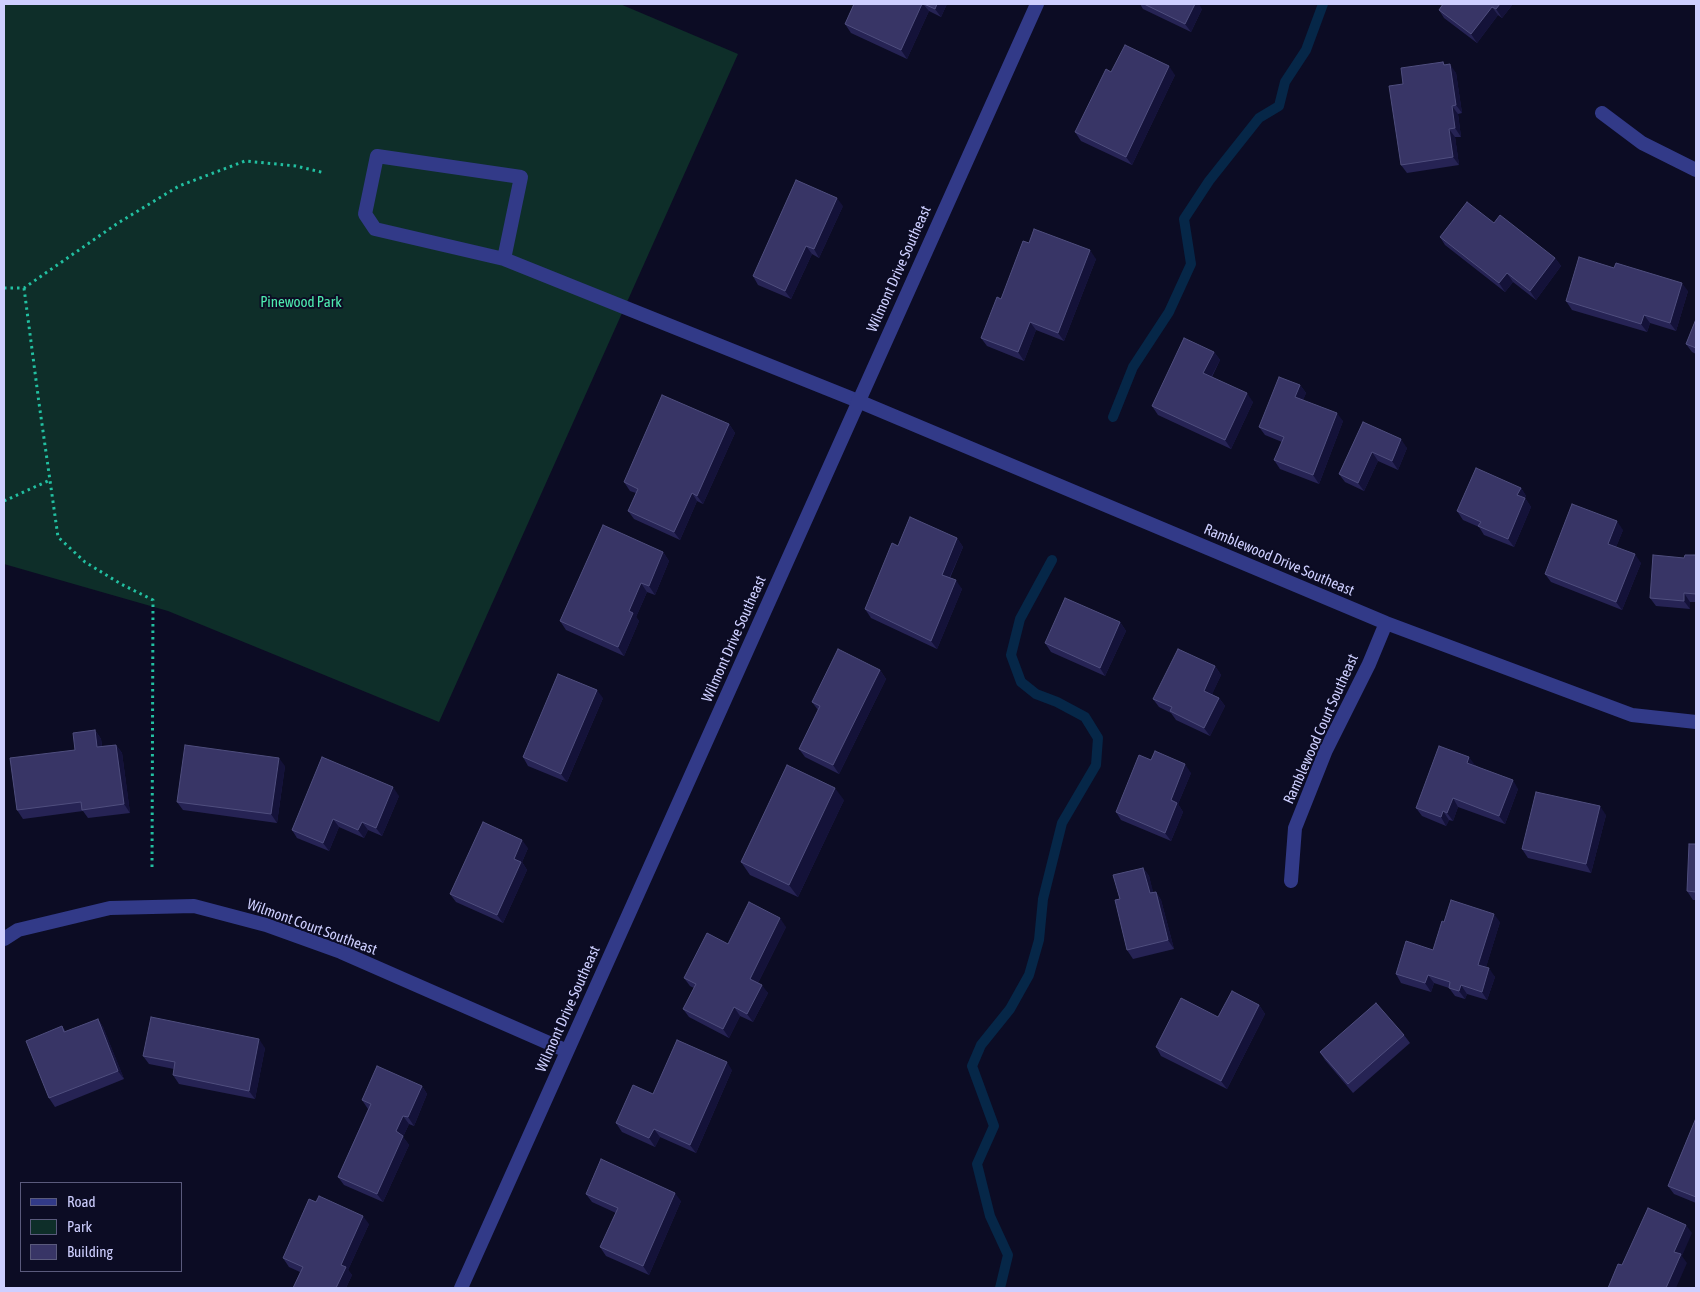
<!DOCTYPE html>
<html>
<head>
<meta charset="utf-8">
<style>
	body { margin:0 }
	#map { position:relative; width:1700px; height:1292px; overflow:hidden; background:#0c0c24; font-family:"Asap Condensed",sans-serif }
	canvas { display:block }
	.frame { position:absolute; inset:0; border:5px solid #cecfff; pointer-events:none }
	.legend { position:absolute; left:20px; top:1182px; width:162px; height:90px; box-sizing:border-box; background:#0c0c24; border:1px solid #5a5a7c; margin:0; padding:6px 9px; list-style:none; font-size:15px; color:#cecfff }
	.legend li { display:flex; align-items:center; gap:10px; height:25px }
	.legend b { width:25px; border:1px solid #5a5a7c }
</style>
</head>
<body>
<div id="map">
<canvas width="1700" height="1292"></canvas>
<div class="frame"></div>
<ul class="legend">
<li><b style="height:6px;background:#323a88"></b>Road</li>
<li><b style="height:14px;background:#0e2e29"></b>Park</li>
<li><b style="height:14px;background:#383566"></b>Building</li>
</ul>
</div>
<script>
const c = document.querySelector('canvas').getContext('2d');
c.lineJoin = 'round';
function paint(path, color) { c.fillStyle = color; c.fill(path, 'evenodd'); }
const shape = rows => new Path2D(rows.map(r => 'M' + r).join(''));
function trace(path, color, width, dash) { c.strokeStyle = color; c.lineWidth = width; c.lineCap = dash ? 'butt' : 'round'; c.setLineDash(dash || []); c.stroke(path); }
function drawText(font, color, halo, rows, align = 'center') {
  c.font = font + ' "Asap Condensed",sans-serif'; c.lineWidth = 4; c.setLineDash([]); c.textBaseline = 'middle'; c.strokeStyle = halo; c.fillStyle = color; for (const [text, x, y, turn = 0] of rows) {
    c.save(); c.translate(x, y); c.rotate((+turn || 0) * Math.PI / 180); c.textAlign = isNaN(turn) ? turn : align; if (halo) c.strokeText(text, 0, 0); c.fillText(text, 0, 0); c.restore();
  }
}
paint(shape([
	[4,4,620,4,738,54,439,722,168,611,4,564]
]), '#0e2e29');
trace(shape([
	[1113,417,1133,367,1169,312,1191,264,1184,219,1209,181,1259,118,1279,106,1285,82,1306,50,1323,4],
	[1000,1288,1008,1255,990,1216,977,1164,994,1126,972,1066,981,1045,1010,1009,1029,975,1039,940,1043,899,1062,823,1096,765,1098,738,1085,717,1057,702,1036,694,1021,682,1011,655,1020,619,1052,560]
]), '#062748', 10);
trace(shape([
	[4,288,24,288,118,223,179,186,245,161,296,166,325,173],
	[24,288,39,403,58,537,85,562,121,584,153,600,152,867],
	[4,501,50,480]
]), '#22c0a1', 3, [2.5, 4]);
trace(shape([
	[504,259,521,177,377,156,365,214,375,229,504,259,858,401]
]), '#323a88', 14);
trace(shape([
	[1602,113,1642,143,1696,170],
	[858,401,1386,623,1632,715,1696,722],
	[1291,881,1295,828,1326,750,1369,664,1386,623],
	[4,939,18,930,110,908,194,906,266,925,341,952,567,1051],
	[461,1288,1037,4]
]), '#323a88', 14);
paint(shape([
	[854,4,947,4,941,17,929,11,907,59,851,33,845,24],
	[1140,4,1144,4,1202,9,1191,32,1143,9],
	[1443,4,1513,4,1502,18,1498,15,1477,43,1444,18,1439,10],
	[1443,62,1445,65,1456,73,1462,113,1458,114,1461,137,1455,137,1459,165,1407,173,1401,165,1403,84],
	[1111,72,1175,75,1132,165,1081,141,1075,132],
	[843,206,819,258,812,254,791,299,758,285,753,276],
	[1440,237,1555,258,1561,266,1536,300,1513,282,1505,292,1445,245],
	[1029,243,1096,259,1064,341,1036,330,1024,361,987,346,981,338],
	[1688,291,1676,331,1650,323,1647,332,1572,310,1566,301],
	[1696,319,1696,354,1692,352,1686,344],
	[1214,352,1220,360,1212,377,1253,402,1231,449,1158,415,1152,406],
	[1300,385,1306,393,1303,400,1343,421,1319,484,1280,469,1274,460,1282,442,1265,435,1259,427],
	[1363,422,1407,448,1398,470,1378,461,1364,491,1345,482,1339,474],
	[729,424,735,433,703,504,697,501,680,540,634,519,628,511,636,493,630,491,624,482],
	[1521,488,1526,496,1525,498,1531,507,1514,547,1484,535,1479,527,1463,520,1457,511],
	[1623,530,1616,547,1641,563,1622,610,1551,582,1545,574],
	[957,538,963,547,950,578,962,589,937,649,871,618,865,609,898,546],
	[663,552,669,561,655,595,647,592,636,617,639,621,624,656,566,630,560,621],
	[1696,555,1696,602,1690,602,1690,609,1656,606,1650,598,1684,558],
	[1120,622,1126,631,1105,676,1051,652,1045,643],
	[1215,666,1221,675,1212,694,1219,698,1225,706,1210,736,1176,720,1171,713,1159,707,1153,699],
	[880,670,886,679,839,774,805,757,799,749,818,710,812,702],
	[603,698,567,782,528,766,523,757],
	[95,730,101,739,102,746,116,745,122,753,130,813,88,818,83,811,23,819,17,810,75,750],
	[1151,760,1191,773,1178,804,1183,812,1171,841,1121,820,1116,812],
	[1475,765,1518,789,1505,824,1458,807,1453,821,1449,820,1446,826,1422,816,1416,808],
	[285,766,277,823,183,810,177,802],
	[399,796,382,836,368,830,364,838,339,827,329,851,297,838,292,830],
	[844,800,798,897,750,875,741,862],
	[1606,815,1591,873,1528,858,1522,849],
	[1696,844,1696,900,1693,900,1687,891],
	[528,848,522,862,527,870,503,923,456,902,450,894],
	[1143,868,1149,876,1153,893,1156,892,1161,900,1174,949,1133,959,1127,950,1120,899],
	[1500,922,1486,967,1495,977,1487,1000,1467,994,1465,999,1455,996,1449,988,1434,983,1431,992,1401,983,1396,974,1433,950],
	[786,927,758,983,768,993,753,1022,740,1016,729,1038,689,1017,683,1009,694,988,690,986,684,978,728,944],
	[1259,1005,1265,1014,1227,1089,1161,1056,1156,1047,1218,1017],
	[98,1019,103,1027,124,1079,55,1107,49,1098,62,1026,66,1032],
	[1404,1035,1410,1043,1353,1093,1325,1060,1320,1052],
	[265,1048,255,1099,179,1084,173,1075,174,1069,149,1064,143,1056],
	[732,1070,696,1153,660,1137,655,1147,622,1132,616,1123,653,1094],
	[422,1086,427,1094,414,1126,409,1124,403,1137,409,1145,383,1202,344,1185,338,1177,368,1109,362,1100],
	[1696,1118,1696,1203,1674,1194,1668,1186],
	[586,1194,681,1201,649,1275,606,1256,600,1247,616,1213,592,1202],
	[369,1224,348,1270,352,1275,346,1288,293,1288,300,1272,289,1267,283,1258]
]), '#262354');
paint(shape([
	[922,4,923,4,929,11,907,59,901,50],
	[937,4,947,4,941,17,935,9],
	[1195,4,1199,4,1202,9,1191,32,1185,24],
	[1500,4,1513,4,1502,18,1496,9],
	[1492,7,1498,15,1477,43,1471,34],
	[1450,64,1456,73,1462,113,1456,105],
	[1169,66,1175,75,1132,165,1126,157],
	[1452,106,1458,114,1461,137,1455,128],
	[1449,129,1455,137,1459,165,1453,157],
	[837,198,843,206,819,258,814,249],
	[806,246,812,254,791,299,785,291],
	[1090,250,1096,259,1064,341,1058,333],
	[1555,258,1561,266,1536,300,1530,291],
	[1507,273,1513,282,1505,292,1499,283],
	[1682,283,1688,291,1676,331,1670,323],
	[1644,315,1650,323,1647,332,1641,324],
	[1030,322,1036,330,1024,361,1018,352],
	[1214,352,1220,360,1209,381,1203,373],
	[1300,385,1306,393,1301,405,1295,397],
	[1247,393,1253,402,1231,449,1225,440],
	[1337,413,1343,421,1319,484,1313,475],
	[729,424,735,433,703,504,697,496],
	[1401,439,1407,448,1398,470,1392,461],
	[1372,452,1378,461,1364,491,1358,483],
	[1521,488,1526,496,1525,498,1531,507,1514,547,1508,539,1517,495],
	[692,493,697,501,680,540,674,532],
	[1617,521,1623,530,1614,552,1608,544],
	[957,538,963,547,947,583,942,575],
	[663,552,669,561,655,595,649,586],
	[1635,554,1641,563,1622,610,1616,602],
	[956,580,962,589,937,649,931,641],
	[641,583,647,592,636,617,639,621,624,656,618,647,629,611],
	[1684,593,1690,602,1690,609,1684,601],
	[1120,622,1126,631,1105,676,1100,668],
	[1215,666,1221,675,1210,699,1204,691],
	[880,670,886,679,839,774,833,765],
	[597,690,603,698,567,782,561,774],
	[1219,698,1225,706,1210,736,1204,728],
	[95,730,101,739,103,755,97,747],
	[116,745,122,753,130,813,124,804],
	[1469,757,1475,765,1473,771,1467,763],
	[279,758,285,766,277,823,271,814],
	[1185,764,1191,773,1178,804,1183,812,1171,841,1165,833,1171,800],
	[1513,780,1518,789,1505,824,1499,816],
	[393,787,399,796,382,836,376,828],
	[835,788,844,800,798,897,789,885],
	[1453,798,1458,807,1453,821,1447,813],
	[1600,806,1606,815,1591,873,1586,864],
	[1443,811,1449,820,1446,826,1441,817],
	[333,819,339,827,329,851,323,843],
	[362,822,368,830,364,838,358,830],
	[522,840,528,848,522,862,527,870,503,923,497,915,514,859],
	[1143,868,1149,876,1156,902,1150,893],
	[1156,892,1161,900,1174,949,1168,940],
	[1494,914,1500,922,1484,974,1478,965],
	[780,918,786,927,756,987,750,979],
	[1489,968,1495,977,1487,1000,1482,992],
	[1428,975,1434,983,1431,992,1425,983],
	[762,985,768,993,753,1022,747,1014],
	[1461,985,1467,994,1465,999,1459,991],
	[1259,1005,1265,1014,1227,1089,1221,1081],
	[734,1007,740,1016,729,1038,723,1029],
	[98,1019,103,1027,124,1079,118,1071],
	[259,1039,265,1048,255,1099,249,1091],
	[727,1062,732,1070,696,1153,690,1145],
	[422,1086,427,1094,414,1126,408,1117],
	[403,1116,409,1124,403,1137,409,1145,383,1202,377,1194,396,1131],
	[654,1129,660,1137,655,1147,649,1138],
	[675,1193,681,1201,649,1275,643,1266],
	[363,1216,369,1224,348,1270,352,1275,346,1288,336,1288,341,1265],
	[1686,1225,1692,1233,1682,1256,1687,1263,1676,1288,1666,1288,1674,1252]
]), '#141239');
const building = shape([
	[854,4,922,4,901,50,845,24,854,4],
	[924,4,937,4,935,9,924,4],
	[1144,4,1195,4,1185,24,1144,4],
	[1443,4,1500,4,1496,9,1492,7,1471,34,1439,10,1443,4],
	[1125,45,1169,66,1126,157,1075,132,1106,69,1111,72,1125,45],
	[1443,62,1444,65,1450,64,1456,105,1452,106,1455,128,1449,129,1453,157,1401,165,1389,86,1403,84,1401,68,1443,62],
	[796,180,837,198,814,249,806,246,785,291,753,276,796,180],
	[1467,202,1494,223,1500,215,1555,258,1530,291,1507,273,1499,283,1440,237,1467,202],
	[1034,229,1090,250,1058,333,1030,322,1018,352,981,338,997,297,1001,299,1023,241,1029,243,1034,229],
	[1579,257,1614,268,1616,263,1682,283,1670,323,1644,315,1641,324,1566,301,1579,257],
	[1696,319,1696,348,1686,344,1696,319],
	[1184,338,1214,352,1203,373,1247,393,1225,440,1152,406,1184,338],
	[1279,377,1300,385,1295,397,1337,413,1313,475,1274,460,1284,437,1259,427,1279,377],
	[662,395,729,424,697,496,692,493,674,532,628,511,638,489,624,482,662,395],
	[1363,422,1401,439,1392,461,1372,452,1358,483,1339,474,1363,422],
	[1476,468,1521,488,1517,495,1525,498,1508,539,1478,526,1481,522,1457,511,1476,468],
	[1572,504,1617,521,1608,544,1635,554,1616,602,1545,574,1572,504],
	[910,517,957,538,942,575,956,580,931,641,865,609,892,543,898,546,910,517],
	[603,525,663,552,649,586,641,583,629,611,633,613,618,647,560,621,603,525],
	[1653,555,1684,558,1685,555,1696,555,1696,594,1684,593,1684,601,1650,598,1653,555],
	[1065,598,1120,622,1100,668,1045,643,1065,598],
	[838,649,880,670,833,765,799,749,820,706,812,702,838,649],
	[1178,649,1215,666,1204,691,1219,698,1204,728,1170,711,1172,707,1153,699,1178,649],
	[558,674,597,690,561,774,523,757,558,674],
	[95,730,97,747,116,745,124,804,82,810,81,802,17,810,10,758,75,750,73,733,95,730],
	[185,745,279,758,271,814,177,802,185,745],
	[1439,746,1469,757,1467,763,1513,780,1499,816,1453,798,1447,813,1443,811,1441,817,1416,808,1439,746],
	[1155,751,1185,764,1171,800,1177,803,1165,833,1116,812,1139,755,1151,760,1155,751],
	[322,757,393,787,376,828,362,822,358,830,333,819,323,843,292,830,322,757],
	[787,765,835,788,789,885,741,862,787,765],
	[1536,792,1600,806,1586,864,1522,849,1536,792],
	[483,822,522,840,514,859,521,862,497,915,450,894,483,822],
	[1689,844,1696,844,1696,892,1687,891,1689,844],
	[1143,868,1150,893,1156,892,1168,940,1127,950,1115,900,1120,899,1113,875,1143,868],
	[1451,900,1494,914,1478,965,1489,968,1482,992,1461,985,1459,991,1449,988,1450,982,1428,975,1425,983,1396,974,1406,941,1433,950,1442,921,1444,922,1451,900],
	[749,902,780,918,750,979,762,985,747,1014,734,1007,723,1029,683,1009,696,984,684,978,707,933,728,944,749,902],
	[1232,991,1259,1005,1221,1081,1156,1047,1181,998,1218,1017,1232,991],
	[1376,1003,1404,1035,1348,1084,1320,1052,1376,1003],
	[151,1017,259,1039,249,1091,173,1075,175,1062,143,1056,151,1017],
	[98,1019,118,1071,49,1098,26,1041,62,1026,64,1032,98,1019],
	[677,1040,727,1062,690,1145,654,1129,649,1138,616,1123,633,1085,653,1094,677,1040],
	[377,1066,422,1086,408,1117,403,1116,396,1131,403,1136,377,1194,338,1177,371,1104,362,1100,377,1066],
	[1696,1118,1696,1197,1668,1186,1696,1118],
	[601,1159,675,1193,643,1266,600,1247,618,1208,586,1194,601,1159],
	[319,1196,363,1216,341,1265,346,1267,336,1288,293,1288,303,1267,283,1258,309,1199,316,1202,319,1196],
	[1648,1208,1686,1225,1674,1252,1681,1254,1666,1288,1608,1288,1618,1264,1622,1265,1648,1208]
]);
paint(building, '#383566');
trace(building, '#4f4e7e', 1);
drawText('15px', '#cecfff', '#0c0c24', [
	["Wilmont Drive Southeast",899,269,-66],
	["Ramblewood Drive Southeast",1279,560,23],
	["Wilmont Drive Southeast",734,639,-66],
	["Ramblewood Court Southeast",1321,729,-66],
	["Wilmont Court Southeast",312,927,20],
	["Wilmont Drive Southeast",568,1009,-66]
]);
drawText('15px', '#4eebaf', '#0c0c24', [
	["Pinewood Park",301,302]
]);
</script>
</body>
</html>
